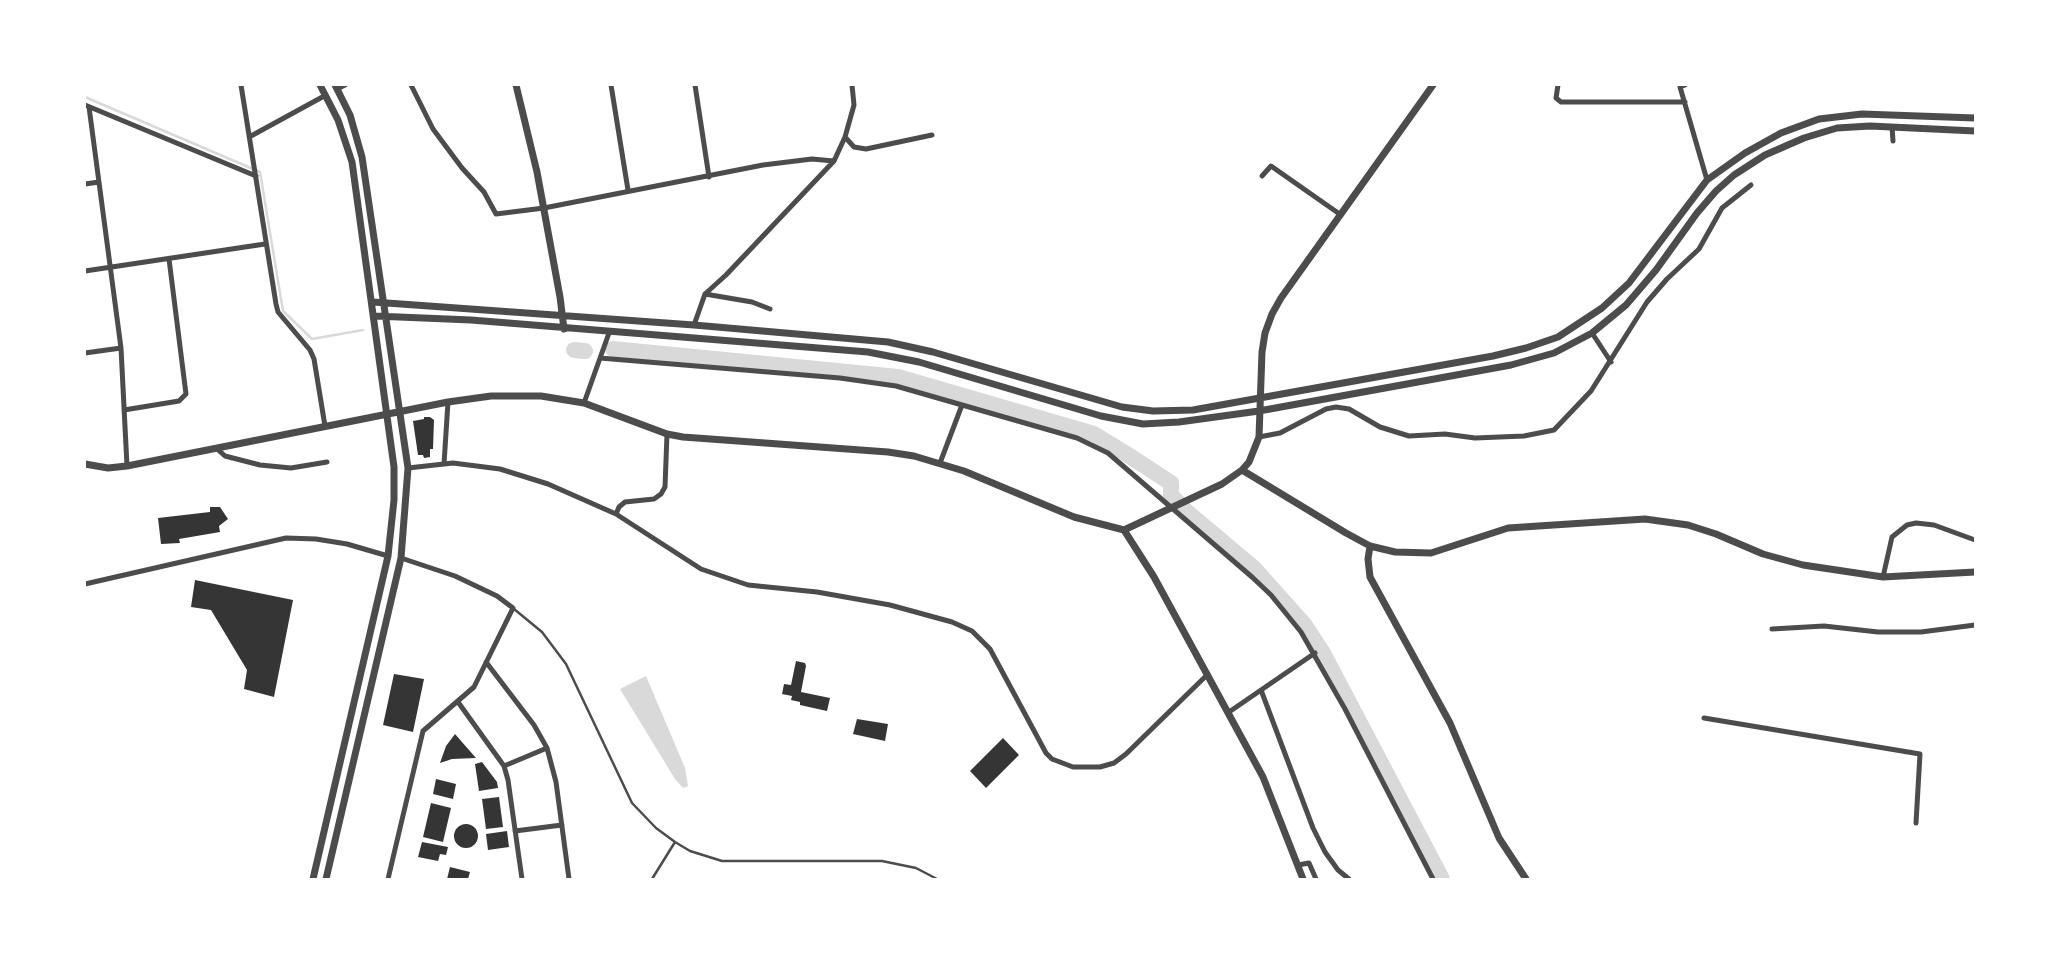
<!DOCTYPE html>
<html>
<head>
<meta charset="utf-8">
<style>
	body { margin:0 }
	#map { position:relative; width:2060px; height:964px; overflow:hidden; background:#fff; font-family:"Roboto Condensed",sans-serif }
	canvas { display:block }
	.frame { position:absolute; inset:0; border:86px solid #fff; pointer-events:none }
</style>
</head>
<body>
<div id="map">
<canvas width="2060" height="964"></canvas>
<div class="frame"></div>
</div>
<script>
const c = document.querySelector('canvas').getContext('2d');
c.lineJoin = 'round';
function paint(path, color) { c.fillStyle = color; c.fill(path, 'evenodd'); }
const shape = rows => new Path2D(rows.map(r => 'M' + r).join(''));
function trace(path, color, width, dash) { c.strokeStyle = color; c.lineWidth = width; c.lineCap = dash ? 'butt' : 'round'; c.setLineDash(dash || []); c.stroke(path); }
paint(shape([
	[646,676,685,768,688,786,683,788,675,779,620,689]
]), '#d9d9d9');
trace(shape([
	[85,97,260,172,283,311,312,339,363,330]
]), '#d9d9d9', 2.5);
trace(shape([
	[613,349,898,377,1094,434,1125,453,1171,483,1171,495,1185,510,1254,568,1304,624,1323,653,1442,879],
	[574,350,585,351]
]), '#d9d9d9', 16);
paint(shape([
	[424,417,430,417,434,420,433,449,430,449,430,457,424,458,423,455,418,455,413,421,424,419],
	[210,507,220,507,228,519,219,526,220,532,179,539,180,543,161,544,158,518,210,512],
	[195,580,293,600,274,697,244,689,247,670,211,610,191,607],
	[796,661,805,663,806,666,801,692,830,698,827,711,800,705,800,702,791,700,792,696,782,694,784,684,791,685],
	[394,674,424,679,413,732,383,725],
	[857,719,888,724,885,741,853,734],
	[455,734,476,758,452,759,440,763,446,746],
	[1003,738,1019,755,986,788,970,771],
	[482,762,497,782,498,788,479,791,475,764],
	[436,779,456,784,453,799,433,794],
	[499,797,503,827,486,829,482,799],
	[431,803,451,808,443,842,423,837],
	'454 836a12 12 0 1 1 24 0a12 12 0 1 1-24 0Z',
	[507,831,509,847,488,850,486,834],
	[422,842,448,847,446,855,440,854,438,861,418,857],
	[450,867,470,872,468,879,447,879]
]), '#353535');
trace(shape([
	[514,609,542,632,566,664,632,803,656,828,675,842,690,851,722,861,882,861,916,868,937,879],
	[652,879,675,842]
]), '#4c4c4c', 2.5);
trace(shape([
	[241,85,276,304,278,312,310,350,314,359,325,426],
	[411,85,433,129,462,168,484,192,496,214,544,208,763,165,812,159,834,161],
	[611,85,628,190],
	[695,85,709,177],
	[1558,85,1556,98,1561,102,1685,102],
	[1685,85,1680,87,1707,180],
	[337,89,345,85],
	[85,105,256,176],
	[89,107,121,348,127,466],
	[1892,127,1893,141],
	[251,136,326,95],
	[845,137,854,147,866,149,932,135],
	[1262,176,1271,166,1341,215],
	[85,184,99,182],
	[85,271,265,244],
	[705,294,752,302,770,309],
	[694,325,705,294,726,275,834,161,845,137,854,105,852,85],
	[1592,333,1611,362],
	[85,353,121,348],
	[600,358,840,378,896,386,1077,438,1108,453,1252,577,1271,595,1301,632,1345,709,1433,879],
	[584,403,609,333],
	[124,410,179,401,186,394,169,259],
	[1259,437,1280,433,1326,409,1336,407,1349,409,1380,427,1409,436,1445,434,1475,438,1524,436,1554,430,1591,391,1647,302,1667,279,1699,249,1722,208,1751,185],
	[216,448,225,456,260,465,291,468,327,462],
	[940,463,962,405],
	[444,464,448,402],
	[408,468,453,463,500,469,548,484,616,514,701,569,748,585,817,592,890,605,952,622,972,631,990,649,1046,753,1052,759,1073,767,1100,767,1114,763,1126,754,1208,674],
	[616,514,619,507,625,502,654,499,661,494,665,487,667,434],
	[1883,577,1892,537,1907,525,1916,523,1934,525,1975,540],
	[85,584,286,538,316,539,347,544,388,556],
	[1772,629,1824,626,1878,632,1921,632,1975,625],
	[486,662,534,725,547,748,556,782,569,879],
	[1261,690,1313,828,1325,852,1338,870,1349,879],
	[458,702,504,766,508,780,522,879],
	[1229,712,1315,653],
	[1704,718,1920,754,1916,823],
	[504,766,547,748],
	[515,831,562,825],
	[1298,865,1309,863,1316,879],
	[388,879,423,731,474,687,513,608,497,596,455,576,401,558]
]), '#4c4c4c', 5);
trace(shape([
	[516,85,537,172,560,297,564,329],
	[373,302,694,325,888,342,933,352,1122,407,1153,411,1193,410,1493,356,1526,348,1558,337,1602,308,1629,283,1707,180,1745,153,1781,133,1819,119,1862,114,1975,118],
	[375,316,471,320,868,352,919,362,1101,416,1143,424,1179,422,1259,411,1511,365,1554,353,1592,333,1626,305,1656,270,1697,213,1716,191,1734,175,1765,155,1804,138,1837,128,1870,126,1975,131],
	[85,464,108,468,127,466,448,402,491,396,541,396,584,403,667,434,683,437,888,452,914,456,964,471,1074,517,1124,530,1222,484,1242,470,1249,462,1259,437,1262,352,1265,333,1272,314,1281,298,1433,85],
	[1242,470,1346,533,1370,546,1395,552,1431,553,1508,528,1645,519,1688,525,1716,534,1763,554,1803,565,1883,577,1975,572],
	[1124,530,1154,577,1263,777,1303,879],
	[1370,546,1368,559,1370,577,1450,723,1499,838,1526,879],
	[313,879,388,556,394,500,394,467,352,162,338,120,320,85],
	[326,879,401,558,408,468,362,157,350,115,335,85]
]), '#4c4c4c', 7);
</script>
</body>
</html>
